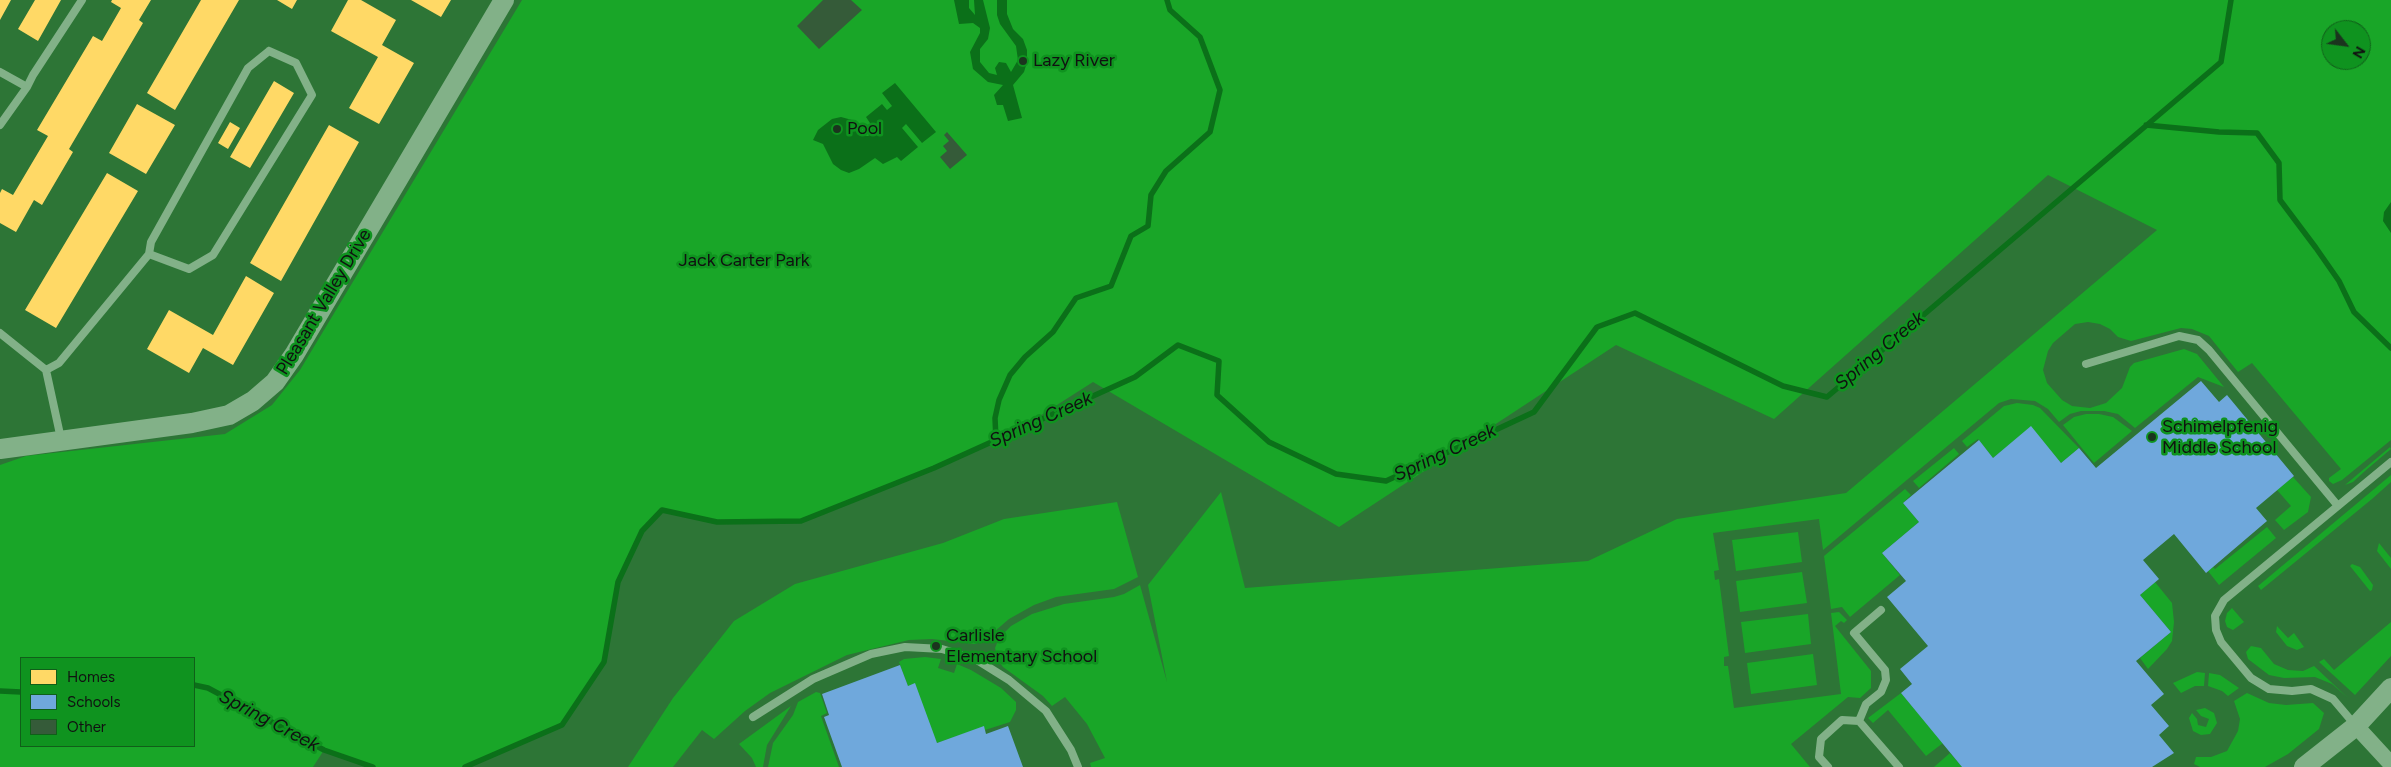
<!DOCTYPE html>
<html>
<head>
<meta charset="utf-8">
<style>
	body { margin:0 }
	#map { position:relative; width:2391px; height:767px; overflow:hidden; background:#2d7536; font-family:Figtree,sans-serif }
	canvas { display:block }
	.legend { position:absolute; left:20px; top:657px; width:175px; height:90px; box-sizing:border-box; background:#0f931f; border:1px solid #105f19; margin:0; padding:6px 9px; list-style:none; font-size:15px; color:#111 }
	.legend li { display:flex; align-items:center; gap:10px; height:25px }
	.legend b { width:25px; border:1px solid #105f19 }
	.north { position:absolute; left:2321px; top:20px; width:50px; height:50px; box-sizing:border-box; background:#0f931f; border:1px solid #105f19; border-radius:50%; rotate:120deg; font-size:14px; font-weight:700; line-height:20px; text-align:center; color:#111 }
	.north::after { content:''; display:block; margin:auto; width:18px; height:22px; background:#1b341e; clip-path:polygon(50% 0,100% 100%,50% 72%,0 100%) }
</style>
</head>
<body>
<div id="map">
<canvas width="2391" height="767"></canvas>
<ul class="legend">
<li><b style="height:14px;background:#ffd966"></b>Homes</li>
<li><b style="height:14px;background:#6fa8dc"></b>Schools</li>
<li><b style="height:14px;background:#355b39"></b>Other</li>
</ul>
<div class="north">N</div>
</div>
<script>
const c = document.querySelector('canvas').getContext('2d');
c.lineJoin = 'round';
function paint(path, color) { c.fillStyle = color; c.fill(path, 'evenodd'); }
const shape = rows => new Path2D(rows.map(r => 'M' + r).join(''));
function trace(path, color, width, dash) { c.strokeStyle = color; c.lineWidth = width; c.lineCap = dash ? 'butt' : 'round'; c.setLineDash(dash || []); c.stroke(path); }
function drawText(font, color, halo, rows, align = 'center') {
  c.font = font + ' Figtree,sans-serif'; c.lineWidth = 5; c.setLineDash([]); c.textBaseline = 'middle'; c.strokeStyle = halo; c.fillStyle = color; for (const [text, x, y, turn = 0] of rows) {
    c.save(); c.translate(x, y); c.rotate((+turn || 0) * Math.PI / 180); c.textAlign = isNaN(turn) ? turn : align; if (halo) c.strokeText(text, 0, 0); c.fillText(text, 0, 0); c.restore();
  }
}
paint(shape([
	[522,0,2391,0,2391,440,2342,480,2333,484,2329,481,2329,478,2341,469,2252,363,2238,372,2209,336,2192,329,2181,328,2131,341,2118,337,2110,329,2100,324,2088,322,2075,324,2053,343,2048,351,2043,370,2047,383,2062,400,2072,406,2090,408,2106,403,2122,388,2130,367,2134,363,2184,349,2197,354,2224,387,2198,377,2135,428,2118,414,2104,411,2081,411,2070,414,2059,422,2048,409,2035,401,2011,399,1999,403,1823,550,1819,519,1713,533,1719,570,1714,571,1715,580,1719,579,1729,656,1724,657,1724,666,1728,666,1734,708,1841,694,1831,613,1839,612,1847,620,1844,623,1841,621,1835,626,1871,671,1871,688,1860,698,1848,697,1791,744,1810,767,1091,767,1090,763,1105,758,1087,724,1065,697,1052,706,1043,696,1003,667,998,660,995,648,999,638,1011,626,1032,614,1064,604,1114,597,1124,594,1140,585,1167,682,1148,585,1221,492,1245,588,1588,561,1677,519,1846,493,2157,230,2048,175,1774,419,1616,345,1339,527,1093,382,1021,428,934,468,801,521,717,522,662,510,642,532,618,582,604,662,562,725,465,767,373,767,324,750,313,767,0,767,0,465,26,456,225,434,272,405,300,370],
	[2331,30,2361,30,2361,60,2331,60],
	[21,658,194,658,194,746,21,746],
	[2017,403,2033,405,2040,408,2079,448,2061,463,2031,427,1993,458,1978,439,1967,447,1962,441,2004,406],
	[2086,414,2099,414,2113,417,2132,431,2094,463,2063,425,2074,417],
	[2390,447,2391,449,2365,471,2353,482,2345,485],
	[1954,448,1959,454,1919,488,1913,481],
	[2391,475,2391,482,2372,499,2261,590,2258,586],
	[2293,477,2311,497,2308,512,2284,530,2275,520,2291,506,2277,490],
	[1905,489,1911,495,1903,503,1919,522,1882,553,1900,575,1850,617,1842,607,1831,609,1824,556],
	[1117,502,1138,577,1114,589,1056,597,1034,605,1009,619,987,638,975,644,932,639,909,640,847,655,770,693,745,711,714,739,702,730,673,767,628,767,673,698,734,621,795,584,943,543,1004,519],
	[2267,527,2276,538,2219,585,2208,571,2213,567,2215,569],
	[1798,532,1802,562,1736,571,1732,540],
	[2379,543,2391,558,2391,569,2377,551],
	[2352,564,2360,567,2373,585,2372,590,2370,591,2350,566],
	[1802,572,1807,603,1740,612,1736,581],
	[2155,582,2172,603,2174,622,2172,641,2167,649,2148,669,2140,658,2171,632,2140,595],
	[2232,608,2244,622,2233,630,2227,627,2225,621,2227,613],
	[1808,614,1811,644,1745,653,1741,622],
	[2391,622,2391,656,2355,695,2319,662,2324,659,2334,670],
	[2277,626,2288,638,2294,633,2304,647,2297,650,2287,646,2276,632],
	[2251,646,2261,648,2274,664,2288,670,2303,671,2314,666,2348,698,2332,684,2315,677,2284,678,2269,675,2248,659,2246,652],
	[1813,654,1817,685,1751,694,1747,663],
	[925,657,941,659,938,668,954,673,957,664,971,670,1001,688,1016,702,1016,710,1010,722,985,730,984,727,937,743,908,686,899,662,904,659],
	[2197,672,2205,673,2204,686,2195,686,2181,693,2173,683],
	[2209,673,2220,675,2239,688,2228,696,2222,691,2208,686],
	[816,692,820,693,827,713,821,716,839,767,768,767,773,743,793,715,798,702],
	[1901,693,1943,743,1926,756,1888,710,1873,723,1868,718],
	[2247,693,2269,703,2286,705,2313,703,2324,713,2319,729,2288,754,2265,767,2200,767,2194,764,2196,757,2211,757,2227,751,2238,731,2240,719,2234,701],
	[791,706,767,745,763,767,756,767,752,758,739,744],
	[2205,708,2214,713,2217,723,2210,734,2201,735,2193,731,2189,718,2192,713,2197,719,2198,725,2206,727,2209,719,2201,716,2196,710],
	[1950,753,1962,767,1934,767]
]), '#19a628');
paint(shape([
	[954,0,969,0,969,8,975,15,974,0,983,0,990,28,988,39,980,49,980,62,989,73,997,75,995,68,999,62,1006,63,1011,72,1018,60,1016,46,1000,24,997,15,997,0,1007,0,1007,14,1013,29,1023,39,1027,50,1027,62,1024,72,1013,85,1022,118,1008,121,1003,105,997,105,994,95,1003,85,988,82,973,69,970,52,980,33,980,28,973,23,959,24],
	[895,83,936,132,922,143,906,124,902,128,918,147,901,161,897,157,883,164,875,158,859,169,849,173,841,170,833,164,823,144,813,140,818,130,832,119,841,117,852,120,860,135,868,136,871,134,872,126,866,117,882,104,887,110,892,106,882,93],
	[2391,202,2391,233,2383,221,2384,212]
]), '#0b7019');
paint(shape([
	[0,0,11,0,0,20],
	[35,0,61,0,38,41,18,29],
	[112,0,151,0,139,20,143,23,69,149,73,152,42,205,34,200,16,232,0,223,0,193,2,189,13,195,48,136,37,130,93,36,102,41,121,8,111,2],
	[201,0,239,0,175,110,147,93],
	[277,0,297,0,292,9],
	[348,0,361,0,396,20,382,45,414,63,379,124,349,108,378,57,331,31],
	[411,0,451,0,441,17],
	[274,81,294,93,250,168,230,157],
	[137,104,175,125,146,174,109,153],
	[230,122,240,128,228,149,218,143],
	[329,125,359,142,281,281,250,263],
	[107,173,138,191,56,328,25,310],
	[246,276,274,293,233,365,203,348,189,373,147,349,169,310,213,335]
]), '#ffd966');
paint(shape([
	[2201,381,2219,402,2227,395,2294,476,2256,508,2267,521,2206,573,2174,534,2143,560,2159,579,2140,595,2171,632,2136,661,2164,694,2151,705,2169,726,2159,735,2174,753,2152,767,1962,767,1901,693,1912,684,1900,669,1928,646,1887,597,1906,581,1882,553,1919,522,1903,503,1979,440,1993,458,2031,426,2061,463,2079,448,2096,468],
	[900,665,908,686,915,683,937,743,984,726,986,734,1008,726,1023,767,842,767,824,717,829,715,822,694]
]), '#6fa8dc');
trace(shape([
	[2146,125,2219,132,2257,133,2279,163,2280,200,2316,248,2339,281,2354,312,2391,348],
	[996,440,995,418,999,400,1010,375,1025,357,1053,332,1076,298,1111,286,1131,236,1148,226,1151,195,1166,171,1210,132,1220,90,1200,37,1170,10,1167,0],
	[194,685,208,688,324,750,373,767],
	[0,691,21,692],
	[465,767,562,725,604,662,618,582,642,531,662,510,717,522,801,521,934,468,1135,377,1178,345,1219,361,1217,395,1269,442,1336,474,1386,481,1534,412,1597,327,1635,313,1783,386,1827,397,2221,62,2231,0]
]), '#0b7019', 5.5);
paint(shape([
	[823,0,851,0,862,10,819,49,797,26],
	[947,132,967,155,950,169,940,157,947,151,943,146,949,141,944,135]
]), '#355b39');
trace(shape([
	[269,51,296,63,312,95,213,255,189,269,149,254,151,242,248,68,269,51],
	[0,72,27,87,33,75,82,0],
	[0,125,27,87],
	[0,333,46,370,61,439],
	[2086,364,2179,336,2198,340,2209,350,2338,506],
	[46,370,59,363,149,254],
	[753,717,813,679,871,654,905,647,942,649,977,660,1009,680,1046,711,1071,750,1078,767],
	[1859,721,1866,704,1881,692,1886,680,1885,670,1854,633,1881,610],
	[2355,725,2333,699,2311,689,2292,691,2269,689,2251,678,2221,642,2216,630,2215,616,2224,600,2391,462],
	[1828,767,1819,757,1821,739,1842,720,1859,721,1899,767]
]), '#82b188', 8);
trace(shape([
	[2356,726,2391,764]
]), '#82b188', 16);
trace(shape([
	[0,449,192,423,229,415,253,401,275,382,294,355,504,0],
	[2304,767,2356,726,2391,688]
]), '#82b188', 20);
for (const [x, y, r, color] of [
	[1023,61,5,"#1b341e"],
	[837,129,5,"#1b341e"],
	[2152,437,5,"#1b341e"],
	[936,646,5,"#1b341e"]
]) { const dot = new Path2D(); dot.arc(x, y, r, 0, 2 * Math.PI); c.fillStyle = color; c.fill(dot); trace(dot, '#0f931f', 2); }
drawText('18px', '#111', '#0f931f', [
	["Lazy River",1033,61],
	["Pool",847,129],
	["Schimelpfenig",2162,427],
	["Middle School",2162,448],
	["Carlisle",946,636],
	["Elementary School",946,657]
], 'left');
drawText('18px', '#111', '#0f931f', [
	["Jack Carter Park",744,261]
]);
drawText('18px', '#111', '#0f931f', [
	["Pleasant Valley Drive",324,302,-59]
]);
drawText('italic 19px', '#111', '#0f931f', [
	["Spring Creek",1880,351,-40],
	["Spring Creek",1041,420,-24],
	["Spring Creek",1445,453,-25],
	["Spring Creek",269,721,28]
]);
</script>
</body>
</html>
